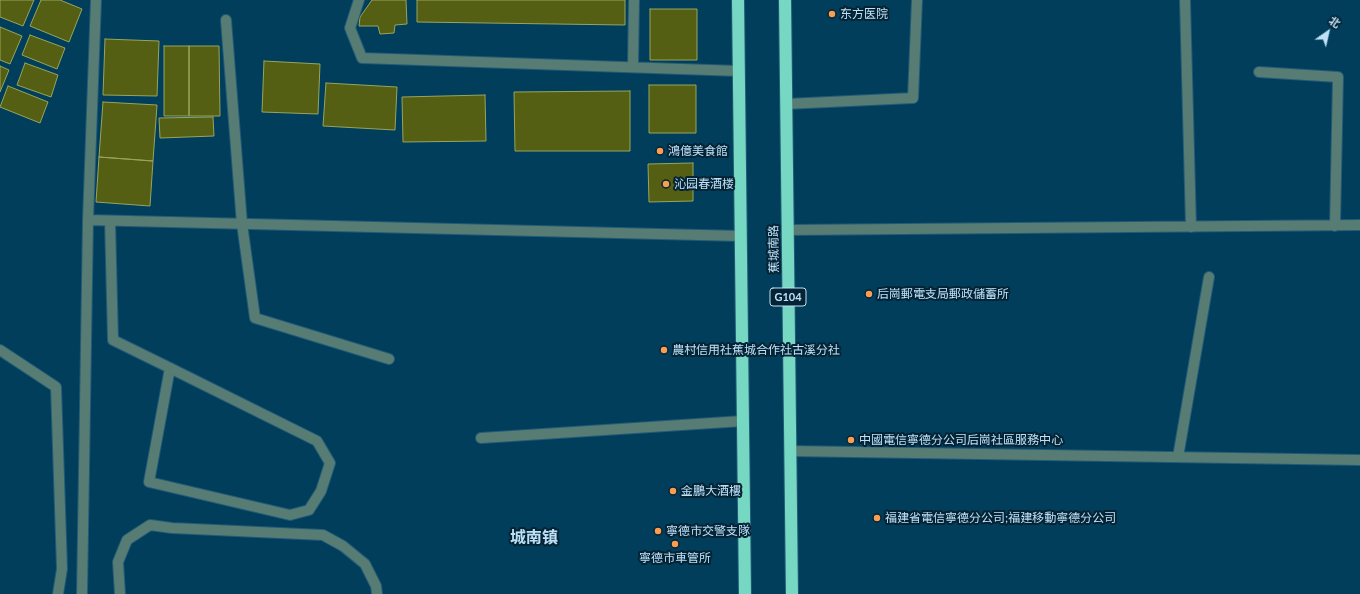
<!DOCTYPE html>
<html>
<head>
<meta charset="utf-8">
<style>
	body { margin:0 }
	#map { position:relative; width:1360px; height:594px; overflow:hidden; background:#003e5c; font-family:Lato,"Noto Sans SC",sans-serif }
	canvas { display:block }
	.north { position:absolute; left:1308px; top:12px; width:40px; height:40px; -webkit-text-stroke:3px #042334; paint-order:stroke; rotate:34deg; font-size:11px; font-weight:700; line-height:16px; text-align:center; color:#bee1f8 }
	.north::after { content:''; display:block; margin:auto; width:14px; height:18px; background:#bee1f8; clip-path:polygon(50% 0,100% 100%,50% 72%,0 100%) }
</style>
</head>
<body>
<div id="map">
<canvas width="1360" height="594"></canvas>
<div class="north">北</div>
</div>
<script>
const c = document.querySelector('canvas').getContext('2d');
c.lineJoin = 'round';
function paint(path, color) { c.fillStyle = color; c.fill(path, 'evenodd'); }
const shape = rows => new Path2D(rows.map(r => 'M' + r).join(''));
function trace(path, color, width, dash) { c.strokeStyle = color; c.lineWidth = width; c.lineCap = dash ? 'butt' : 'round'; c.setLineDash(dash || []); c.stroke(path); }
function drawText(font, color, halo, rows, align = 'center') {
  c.font = font + ' Lato,"Noto Sans SC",sans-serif'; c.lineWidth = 4; c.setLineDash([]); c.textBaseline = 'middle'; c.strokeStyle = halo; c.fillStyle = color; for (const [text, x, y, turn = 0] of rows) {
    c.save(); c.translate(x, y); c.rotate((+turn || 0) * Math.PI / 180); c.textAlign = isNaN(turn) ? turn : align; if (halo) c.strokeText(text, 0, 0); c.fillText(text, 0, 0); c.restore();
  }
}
const building = shape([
	[0,0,34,0,23,26,0,17,0,0],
	[41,0,60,0,82,9,69,42,30,26,41,0],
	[372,0,406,0,407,24,395,25,394,33,380,34,378,26,359,26,360,17,372,0],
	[417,0,625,0,625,25,417,22,417,0],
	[650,9,697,9,697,60,650,60,650,9],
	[0,27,22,36,10,64,0,60,0,27],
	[30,35,65,48,57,69,22,55,30,35],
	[105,39,159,41,157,96,103,95,105,39],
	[164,46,189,46,189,116,164,116,164,46],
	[189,46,219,46,220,116,189,116,189,46],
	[264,61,320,64,318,114,262,112,264,61],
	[25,63,58,75,51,97,17,85,25,63],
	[0,66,9,70,0,92,0,66],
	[326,83,397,87,395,130,323,126,326,83],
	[649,85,696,85,696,133,649,133,649,85],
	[8,86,48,102,40,123,0,107,8,86],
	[630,91,630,151,515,151,514,92,630,91],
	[485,95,486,141,403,142,402,97,485,95],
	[103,102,157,105,153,161,99,157,103,102],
	[213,117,214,136,160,138,159,118,213,117],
	[99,157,153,161,150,206,96,202,99,157],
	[693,163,693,201,649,202,648,164,693,163]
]);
paint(building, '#545f13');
trace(building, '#97a55d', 1);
const minor = shape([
	[359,0,350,28,362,58,739,71],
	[1185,0,1191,227],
	[226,20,242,224,255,318,389,359],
	[633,67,634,0],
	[1259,72,1338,77,1335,226],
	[786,104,913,98,917,0],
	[88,220,96,0],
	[110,221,113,340,170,368,317,441,330,463,321,491,309,510,290,515,149,482,170,368],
	[788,230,1360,225],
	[0,350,56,387,62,569,58,594],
	[481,438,743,421],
	[790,451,1360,460],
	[1178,457,1209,277],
	[82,594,88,220,741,236],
	[120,594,118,562,127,540,150,525,172,528,323,535,343,546,365,564,376,586,377,594]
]);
const highway = shape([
	[738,0,745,594],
	[785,0,792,594]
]);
trace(minor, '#225b78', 12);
trace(highway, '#225b78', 14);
trace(minor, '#577c73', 10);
trace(highway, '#76d7c2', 12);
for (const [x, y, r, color] of [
	[832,14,4,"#fb9e51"],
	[660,151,4,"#fb9e51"],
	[666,184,4,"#fb9e51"],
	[869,294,4,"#fb9e51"],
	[664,350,4,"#fb9e51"],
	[851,440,4,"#fb9e51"],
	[673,491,4,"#fb9e51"],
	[877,518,4,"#fb9e51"],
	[658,531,4,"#fb9e51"],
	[675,544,4,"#fb9e51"]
]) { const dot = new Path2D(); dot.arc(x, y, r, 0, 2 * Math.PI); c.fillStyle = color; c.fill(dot); trace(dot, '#042334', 1.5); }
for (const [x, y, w] of [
	[788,297,36]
]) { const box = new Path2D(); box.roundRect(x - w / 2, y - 9, w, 18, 3); c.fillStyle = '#042334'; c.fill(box); trace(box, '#bee1f8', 1); }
drawText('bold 11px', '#bee1f8', null, [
	["G104",788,297]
]);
drawText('12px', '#bee1f8', '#042334', [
	["东方医院",840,14],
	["鴻億美食館",668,151],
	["沁园春酒楼",674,184],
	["后崗郵電支局郵政儲蓄所",877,294],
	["農村信用社蕉城合作社古溪分社",672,350],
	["中國電信寧德分公司后崗社區服務中心",859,440],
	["金鵬大酒樓",681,491],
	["福建省電信寧德分公司;福建移動寧德分公司",885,518],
	["寧德市交警支隊",666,531],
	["寧德市車管所",675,558,"center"]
], 'left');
drawText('12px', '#bee1f8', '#042334', [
	["蕉城南路",774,249,-91]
]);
drawText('bold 16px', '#bee1f8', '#042334', [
	["城南镇",534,538]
]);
</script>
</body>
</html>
